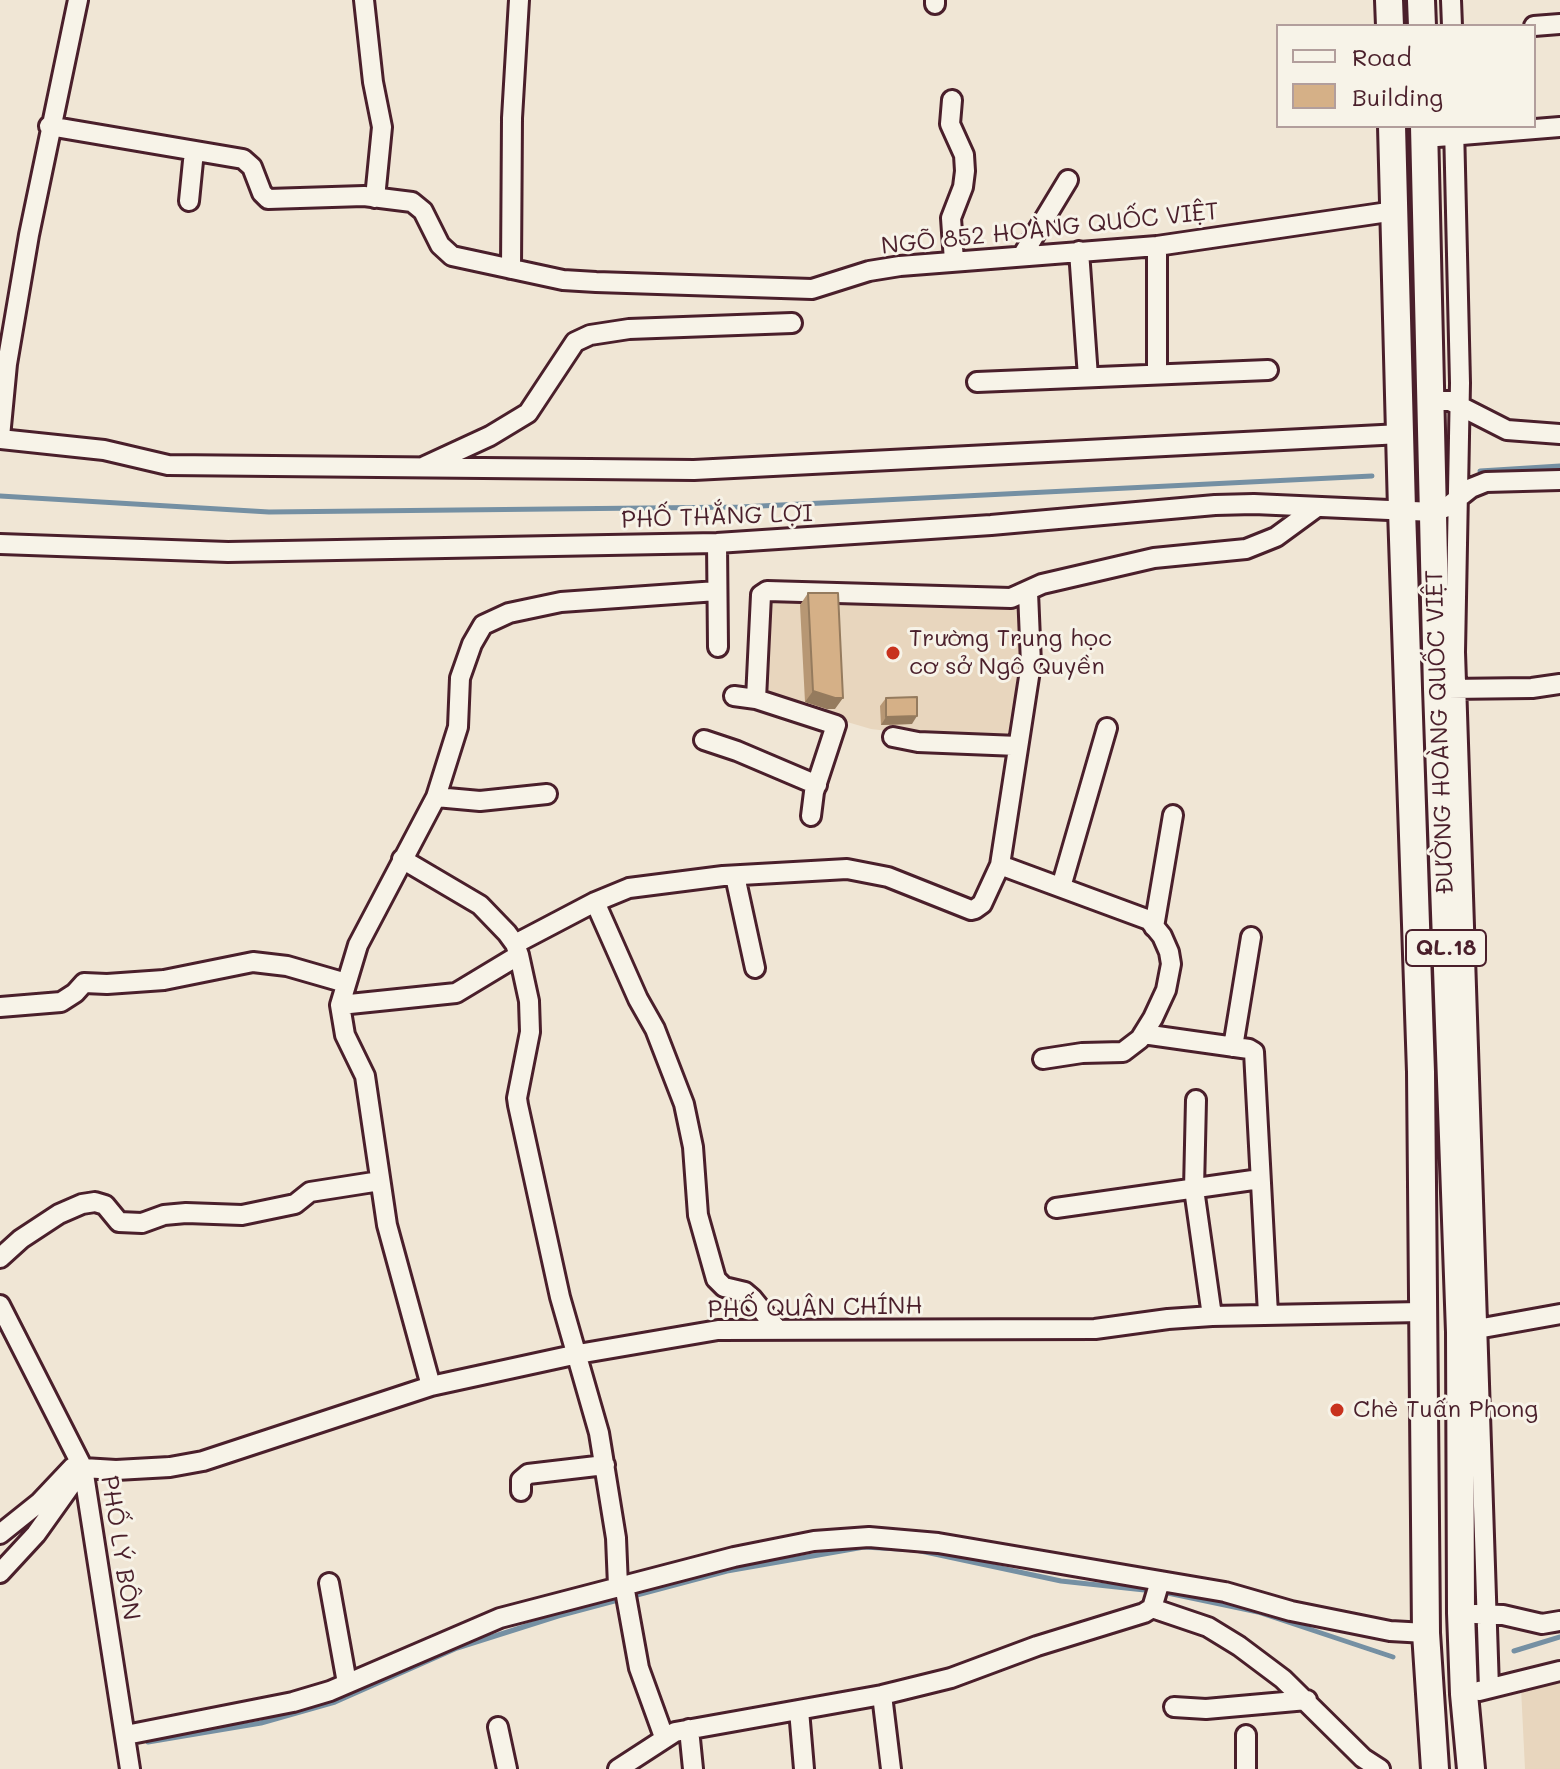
<!DOCTYPE html>
<html>
<head>
<meta charset="utf-8">
<style>
	body { margin:0 }
	#map { position:relative; width:1560px; height:1769px; overflow:hidden; background:#f0e6d5; font-family:Mali,sans-serif }
	canvas { display:block }
	.legend { position:absolute; left:1276px; top:24px; width:260px; height:104px; box-sizing:border-box; background:#f7f3e8; border:2px solid #b29e9c; margin:0; padding:10px 14px; list-style:none; font-size:24px; color:#4a1f2b }
	.legend li { display:flex; align-items:center; gap:16px; height:40px }
	.legend b { width:40px; border:2px solid #b29e9c }
</style>
</head>
<body>
<div id="map">
<canvas width="1560" height="1769"></canvas>
<ul class="legend">
<li><b style="height:10px;background:#f7f3e8"></b>Road</li>
<li><b style="height:22px;background:#d5b087"></b>Building</li>
</ul>
</div>
<script>
const c = document.querySelector('canvas').getContext('2d');
c.lineJoin = 'round';
function paint(path, color) { c.fillStyle = color; c.fill(path, 'evenodd'); }
const shape = rows => new Path2D(rows.map(r => 'M' + r).join(''));
function trace(path, color, width, dash) { c.strokeStyle = color; c.lineWidth = width; c.lineCap = dash ? 'butt' : 'round'; c.setLineDash(dash || []); c.stroke(path); }
function drawText(font, color, halo, rows, align = 'center') {
  c.font = font + ' Mali,sans-serif'; c.lineWidth = 6; c.setLineDash([]); c.textBaseline = 'middle'; c.strokeStyle = halo; c.fillStyle = color; for (const [text, x, y, turn = 0] of rows) {
    c.save(); c.translate(x, y); c.rotate((+turn || 0) * Math.PI / 180); c.textAlign = isNaN(turn) ? turn : align; if (halo) c.strokeText(text, 0, 0); c.fillText(text, 0, 0); c.restore();
  }
}
paint(shape([
	[774,600,1021,603,1026,609,1012,739,921,735,871,729,762,697,768,602],
	[1560,1670,1560,1769,1525,1769,1521,1688]
]), '#e8d6be');
trace(shape([
	[1480,471,1560,466],
	[0,496,269,512,740,507,1372,476],
	[1514,1651,1560,1637],
	[148,1742,261,1723,335,1702,457,1648,558,1616,727,1571,864,1547,916,1550,1061,1581,1163,1592,1258,1612,1393,1657]
]), '#7590a3', 5);
const minor = shape([
	[364,0,373,82,382,127,375,198],
	[1451,0,1452,26],
	[935,4,935,0],
	[1534,26,1560,24],
	[952,100,950,124,964,155,965,171,963,187,951,218,954,261],
	[49,126,243,159,252,167,262,193,268,199,364,196,412,202,423,211,440,245,452,256,563,280,596,282,812,289,869,271,900,266,1157,246,1395,211],
	[1454,126,1460,383,1455,652,1489,1688],
	[1425,138,1560,127],
	[189,201,194,151],
	[1157,246,1157,374],
	[1079,251,1088,377],
	[1022,256,1068,180],
	[511,269,512,118,519,0],
	[977,382,1268,370],
	[1432,401,1450,401,1507,430,1560,434],
	[0,437,7,364,29,235,78,0],
	[0,439,104,450,168,465,694,470,1401,434],
	[425,466,490,436,528,413,575,342,590,335,629,329,792,323],
	[717,543,718,647],
	[0,544,228,552,717,543,991,525,1215,505,1254,504,1434,512,1447,507,1471,488,1486,482,1560,480],
	[1448,689,1532,688,1560,684],
	[734,696,756,699,836,725,814,792,811,816],
	[756,699,761,595,767,591,1011,598,1042,584,1154,558,1246,549,1276,537,1317,507],
	[893,737,918,742,1018,746],
	[704,740,737,751,817,785],
	[436,797,480,801,547,794],
	[402,859,480,905,507,933,515,944,519,955,529,1001,530,1032,517,1098,518,1105,560,1297,599,1433,616,1538,618,1586],
	[1000,865,1149,920,1162,936,1169,952,1171,964,1166,990,1153,1018,1140,1039,1123,1052,1082,1053,1043,1059],
	[735,876,755,968],
	[1061,887,1107,728],
	[595,902,638,999,655,1029,684,1104,693,1147,698,1215,716,1279,724,1287,745,1292,752,1298,777,1329],
	[1154,927,1173,815],
	[515,944,595,902,629,888,723,876,847,869,888,877,971,910,975,909,982,904,1000,865,1031,664,1028,592],
	[340,1005,456,993,519,955],
	[0,1007,61,1002,75,993,84,983,107,984,164,980,253,962,287,966,346,983],
	[1143,1034,1249,1049,1254,1052,1268,1314],
	[1233,1047,1251,937],
	[1196,1100,1194,1189,1212,1316],
	[1056,1208,1260,1179],
	[0,1258,21,1239,59,1214,82,1204,95,1202,105,1205,119,1222,142,1223,164,1215,186,1213,242,1215,295,1204,310,1192,380,1181],
	[0,1305,83,1468,130,1769],
	[1466,1331,1560,1314],
	[431,1386,387,1225,365,1076,345,1035,340,1005,358,945,436,797,458,727,460,678,472,644,483,625,509,613,561,602,717,591],
	[521,1491,521,1480,528,1474,605,1465],
	[0,1534,40,1502,73,1467],
	[0,1573,36,1534,83,1468,116,1470,170,1467,203,1461,431,1386,578,1354,718,1330,1095,1329,1168,1319,1212,1316,1421,1312],
	[329,1583,347,1683],
	[624,1585,639,1668,664,1737],
	[1152,1608,1208,1627,1239,1646,1283,1679,1363,1758,1380,1769],
	[1475,1614,1503,1615,1542,1624,1560,1621],
	[1479,1691,1560,1671],
	[882,1695,891,1769],
	[1174,1707,1206,1709,1307,1700],
	[799,1710,804,1769],
	[498,1727,507,1769],
	[689,1729,693,1769],
	[126,1735,293,1702,330,1691,500,1618,734,1557,814,1541,869,1537,938,1543,1225,1592,1291,1611,1390,1631,1426,1633],
	[618,1769,675,1732,882,1695,951,1678,1037,1646,1144,1613,1152,1608,1160,1581],
	[1246,1769,1246,1735]
]);
const highway = shape([
	[1389,0,1390,26],
	[1421,0,1422,26],
	[1392,126,1402,510,1421,1072,1426,1633,1435,1769],
	[1424,126,1437,689,1460,1332,1461,1613,1464,1694,1471,1769]
]);
trace(minor, '#4a1f2b', 24);
trace(highway, '#4a1f2b', 32);
trace(minor, '#f7f3e8', 18);
trace(highway, '#f7f3e8', 26);
paint(shape([
	[808,593,835,709,827,709,805,702,800,605],
	[886,698,912,724,881,725,880,706]
]), '#b79774');
paint(shape([
	[813,691,843,698,835,709,827,709,805,702],
	[917,716,912,724,881,725,886,717]
]), '#957b5e');
const building = shape([
	[808,593,838,593,843,698,835,698,813,691,808,593],
	[917,697,917,716,886,717,886,698,917,697]
]);
paint(building, '#d5b087');
trace(building, '#957b5e', 2);
for (const [x, y, r, color] of [
	[893,653,8,"#c8321e"],
	[1337,1410,8,"#c8321e"]
]) { const dot = new Path2D(); dot.arc(x, y, r, 0, 2 * Math.PI); c.fillStyle = color; c.fill(dot); trace(dot, '#f7f3e8', 3); }
for (const [x, y, w] of [
	[1446,948,80]
]) { const box = new Path2D(); box.roundRect(x - w / 2, y - 18, w, 36, 6); c.fillStyle = '#f7f3e8'; c.fill(box); trace(box, '#4a1f2b', 2); }
drawText('bold 22px', '#4a1f2b', null, [
	["QL.18",1446,948]
]);
drawText('24px', '#4a1f2b', '#f7f3e8', [
	["NGÕ 852 HOÀNG QUỐC VIỆT",1050,229,-6],
	["PHỐ THẮNG LỢI",717,517,-2],
	["ĐƯỜNG HOÀNG QUỐC VIỆT",1440,732,-92],
	["PHỐ QUÂN CHÍNH",815,1308,-1],
	["PHỐ LÝ BÔN",120,1548,81]
]);
drawText('24px', '#4a1f2b', '#f7f3e8', [
	["Trường Trung học",909,639],
	["cơ sở Ngô Quyền",909,667],
	["Chè Tuấn Phong",1353,1410]
], 'left');
</script>
</body>
</html>
